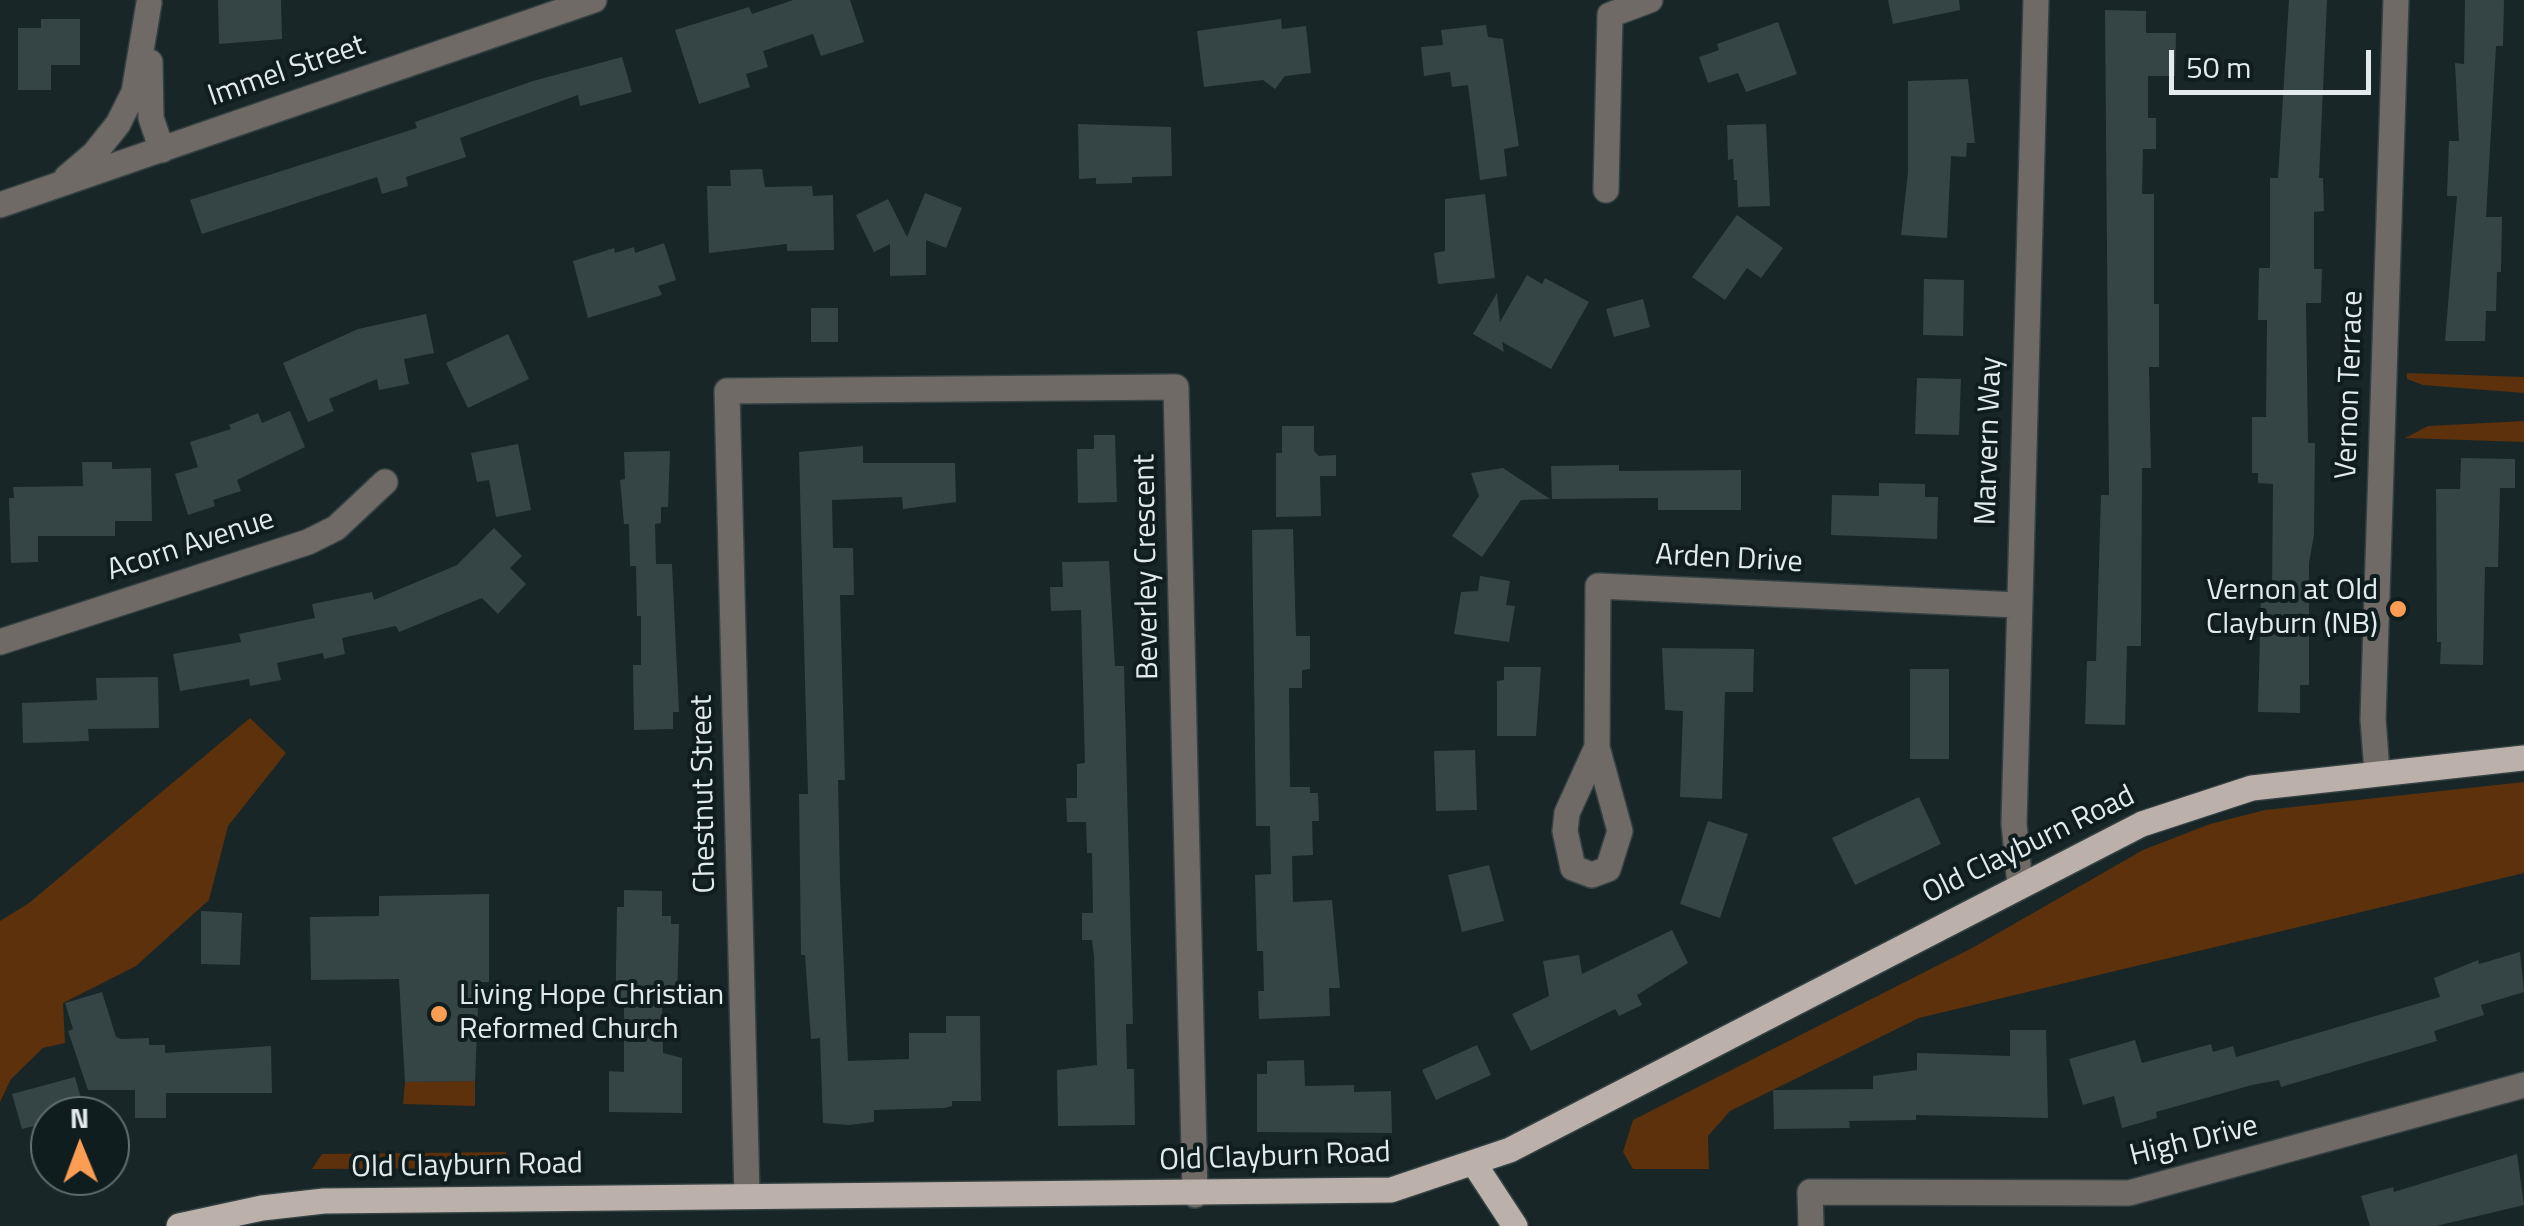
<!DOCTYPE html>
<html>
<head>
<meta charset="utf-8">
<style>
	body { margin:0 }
	#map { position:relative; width:2524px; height:1226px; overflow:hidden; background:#182627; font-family:"Titillium Web",sans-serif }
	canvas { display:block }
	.north { position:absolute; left:30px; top:1096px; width:100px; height:100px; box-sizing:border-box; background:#0f1d1e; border:2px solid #636f70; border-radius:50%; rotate:359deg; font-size:28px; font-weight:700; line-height:40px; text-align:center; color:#e2eaeb }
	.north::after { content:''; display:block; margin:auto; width:35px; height:45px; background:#fc9d54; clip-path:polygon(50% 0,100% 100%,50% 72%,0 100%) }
	.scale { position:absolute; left:2169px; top:50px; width:202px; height:45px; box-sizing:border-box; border:5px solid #e2eaeb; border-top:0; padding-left:12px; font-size:30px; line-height:35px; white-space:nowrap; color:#e2eaeb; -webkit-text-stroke:8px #0f1d1e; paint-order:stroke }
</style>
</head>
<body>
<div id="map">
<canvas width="2524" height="1226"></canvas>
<div class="north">N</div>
<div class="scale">50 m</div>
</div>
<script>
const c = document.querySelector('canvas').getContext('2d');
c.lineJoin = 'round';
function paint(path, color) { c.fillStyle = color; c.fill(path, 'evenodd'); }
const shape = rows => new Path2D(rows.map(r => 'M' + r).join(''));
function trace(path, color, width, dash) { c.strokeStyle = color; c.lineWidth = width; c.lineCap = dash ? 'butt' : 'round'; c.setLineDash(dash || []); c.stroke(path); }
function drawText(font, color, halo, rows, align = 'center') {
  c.font = font + ' "Titillium Web",sans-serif'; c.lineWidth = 8; c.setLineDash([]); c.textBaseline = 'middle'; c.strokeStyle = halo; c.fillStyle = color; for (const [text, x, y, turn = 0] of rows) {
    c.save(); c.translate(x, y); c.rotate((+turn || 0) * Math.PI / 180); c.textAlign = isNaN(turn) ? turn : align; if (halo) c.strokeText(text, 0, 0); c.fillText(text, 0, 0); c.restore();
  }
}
paint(shape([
	[2407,373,2524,377,2524,393,2423,385,2407,379],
	[2524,421,2524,442,2405,438,2428,426],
	[250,718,286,753,228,826,209,900,136,966,63,1003,65,1043,43,1048,11,1079,0,1102,0,921,29,903],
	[2524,782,2524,873,1919,1018,1730,1111,1708,1136,1709,1169,1633,1169,1623,1152,1633,1120,1972,948,2143,850,2210,824,2265,810],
	[475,1081,475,1106,403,1104,405,1082],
	[506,1152,507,1168,312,1169,322,1154]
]), '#5c310c');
paint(shape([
	[218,0,281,0,282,39,219,44],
	[793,0,850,0,864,42,821,56,813,34,763,51,768,67,746,74,750,87,699,104,675,30,749,7,752,14],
	[1888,0,1959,0,1960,10,1893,24],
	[2289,0,2327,0,2319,178,2323,178,2324,211,2314,212,2314,269,2322,269,2321,303,2306,303,2308,443,2315,443,2314,535,2309,563,2309,685,2300,685,2300,713,2258,712,2261,594,2272,594,2273,484,2258,483,2258,473,2252,473,2252,417,2266,417,2267,320,2258,320,2259,268,2270,268,2270,178,2278,178],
	[2465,0,2504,0,2503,46,2496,46,2486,217,2502,217,2501,272,2497,272,2496,311,2486,311,2485,341,2445,341,2457,196,2447,196,2449,141,2459,141,2455,63,2464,64],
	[2105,10,2146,11,2146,33,2176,33,2175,76,2148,76,2148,118,2156,118,2156,149,2143,149,2142,194,2154,194,2154,304,2159,304,2159,367,2149,367,2151,468,2142,468,2141,646,2127,646,2125,725,2085,724,2087,661,2096,661,2101,495,2109,495],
	[41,19,80,19,80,65,51,65,51,90,18,90,18,28,41,28],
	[1281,19,1282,29,1306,26,1311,73,1285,76,1275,89,1263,80,1204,87,1197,31],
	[1778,22,1797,74,1746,92,1738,73,1708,83,1699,57,1719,50,1717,44],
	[1486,25,1488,37,1503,39,1519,146,1504,149,1507,176,1480,180,1468,85,1452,87,1450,72,1424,76,1421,47,1443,45,1441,30],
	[622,57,632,92,580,106,578,95,460,138,466,157,406,177,408,186,382,194,377,177,202,234,190,200,417,128,415,122,533,81],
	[1968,79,1975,143,1967,143,1966,157,1951,156,1947,238,1901,235,1908,172,1908,81],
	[1078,124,1171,127,1172,176,1132,177,1132,183,1096,184,1096,178,1079,179],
	[1766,124,1770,206,1738,207,1737,180,1734,180,1733,159,1728,160,1727,125],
	[762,169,765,187,812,186,813,196,833,195,834,250,787,251,787,244,709,253,707,186,731,186,730,170],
	[925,193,962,208,946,248,926,240,926,275,890,276,890,244,874,252,856,215,888,199,907,237],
	[1485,194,1495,278,1438,284,1434,253,1445,251,1445,199],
	[1737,215,1783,248,1761,278,1747,268,1725,300,1692,277],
	[664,243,676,280,658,286,662,295,588,318,573,261,614,248,615,253,634,247,635,253],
	[1527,275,1542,284,1545,278,1589,302,1551,369,1502,342,1504,352,1473,334,1497,293,1500,322],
	[1924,279,1964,280,1963,336,1923,335],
	[1643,299,1650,327,1614,337,1606,309],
	[811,308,838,308,838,342,811,342],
	[426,314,434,353,404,359,409,384,379,390,377,379,329,399,334,411,308,422,283,363,358,329],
	[508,334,529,379,468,408,446,363],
	[1917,378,1961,379,1959,435,1915,434],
	[290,411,305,447,237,480,241,491,213,500,215,506,188,515,175,474,198,467,190,442,231,429,229,425,258,413,262,423],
	[1282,426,1314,426,1314,451,1319,456,1336,455,1336,476,1320,476,1321,516,1276,517,1276,453,1282,453],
	[1094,435,1115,435,1117,502,1078,503,1077,449,1094,449],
	[518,444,531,510,496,517,489,480,477,482,471,453],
	[863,446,863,463,955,463,956,502,903,509,902,497,832,500,833,548,853,548,854,595,840,595,845,780,838,780,840,880,848,1061,909,1059,909,1033,946,1033,946,1016,980,1016,981,1101,952,1101,952,1106,944,1108,874,1110,874,1122,849,1125,823,1123,820,1038,811,1039,805,955,801,955,799,794,808,794,799,452],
	[670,451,668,507,661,507,661,523,655,524,656,564,672,564,679,712,673,712,673,729,634,730,633,665,641,665,641,616,637,616,636,566,630,566,629,524,624,524,620,480,625,479,624,452],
	[2461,458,2515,459,2515,488,2500,488,2498,567,2485,567,2483,665,2440,664,2441,642,2437,642,2436,489,2460,489],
	[82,462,112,462,112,469,151,468,152,521,115,521,115,536,38,536,38,562,11,563,9,498,14,498,13,487,83,486],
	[1619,465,1619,471,1741,470,1741,510,1658,510,1658,498,1552,499,1551,466],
	[1503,468,1550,499,1521,500,1482,557,1452,536,1479,496,1471,473],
	[1879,483,1925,484,1925,497,1938,497,1937,539,1831,535,1832,495,1879,496],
	[494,528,522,556,510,568,526,584,498,614,482,598,399,632,396,626,342,638,345,654,324,659,323,653,277,663,281,680,250,686,249,679,180,691,173,654,241,642,239,634,315,618,312,604,372,592,374,600,457,565],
	[1293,529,1296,636,1310,636,1310,669,1302,670,1302,688,1289,688,1290,787,1310,787,1310,793,1318,793,1319,821,1312,821,1313,855,1292,856,1293,902,1332,900,1340,988,1329,988,1330,1016,1259,1019,1258,991,1264,991,1263,951,1257,951,1255,875,1271,874,1270,826,1256,826,1252,530],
	[1109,561,1115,666,1124,666,1133,1024,1126,1024,1127,1069,1134,1069,1135,1125,1058,1126,1057,1070,1097,1065,1094,956,1092,940,1082,940,1082,913,1093,913,1092,853,1087,853,1086,822,1067,822,1066,798,1077,798,1077,764,1085,763,1081,610,1051,611,1050,587,1063,587,1062,562],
	[1480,576,1510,581,1506,605,1515,606,1509,642,1454,634,1461,592,1478,591],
	[1662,648,1754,649,1753,692,1725,692,1722,799,1680,797,1683,711,1665,710],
	[1504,667,1541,667,1536,736,1497,736,1497,681,1504,680],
	[1910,669,1949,669,1949,759,1910,759],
	[158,677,159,728,88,729,89,741,23,743,22,703,97,700,96,678],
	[1475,750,1477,810,1436,811,1434,751],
	[1919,797,1941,844,1855,885,1832,838],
	[1708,821,1748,834,1720,918,1680,904],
	[1489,865,1504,921,1462,932,1448,875],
	[624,890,662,891,662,916,671,916,671,924,679,924,677,1000,662,1000,663,1053,682,1058,682,1113,609,1112,609,1071,624,1072,624,1000,616,1000,616,965,617,907,624,907],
	[489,894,489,982,479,982,475,1081,405,1082,399,979,311,980,310,917,379,916,379,896],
	[201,911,242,913,240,965,201,964],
	[1672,930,1688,963,1637,995,1642,1005,1619,1016,1615,1009,1531,1051,1512,1014,1549,996,1543,961,1579,955,1582,974],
	[2520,952,2524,992,2481,1005,2484,1015,2434,1031,2437,1041,2281,1087,2279,1080,2252,1085,2156,1112,2157,1118,2122,1128,2114,1096,2083,1105,2069,1059,2135,1040,2142,1063,2211,1044,2213,1052,2233,1046,2236,1057,2440,997,2434,978,2478,960,2479,964],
	[102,992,116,1037,121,1039,149,1038,149,1045,165,1045,165,1053,271,1046,272,1093,166,1093,166,1118,135,1118,135,1090,88,1090,68,1031,73,1029,65,1003],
	[2010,1030,2046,1030,2048,1118,1916,1115,1916,1120,1849,1121,1850,1128,1774,1129,1773,1090,1873,1089,1873,1076,1917,1070,1917,1053,2010,1056],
	[1477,1045,1491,1075,1436,1100,1422,1070],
	[1304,1060,1305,1086,1354,1085,1354,1092,1391,1091,1392,1133,1257,1132,1257,1074,1267,1074,1267,1061],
	[75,1077,86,1116,50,1116,50,1122,22,1129,12,1094],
	[2517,1154,2524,1205,2436,1226,2370,1226,2361,1196,2393,1187,2394,1192]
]), '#354445');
const minor = shape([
	[150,62,151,118,162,150],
	[67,177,94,154,118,124,134,92,149,3],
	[1606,190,1610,15,1650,0],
	[0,205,594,0],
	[0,642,308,542,336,528,385,482],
	[1597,747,1567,813,1565,831,1573,868,1592,875,1608,869,1620,831,1597,747,1598,586,2018,605],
	[2377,772,2373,719,2396,0],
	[2020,885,2014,824,2036,0],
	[747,1196,727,391,1176,387,1195,1195],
	[1811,1226,1810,1192,2129,1193,2524,1085]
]);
const major = shape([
	[1475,1165,1515,1226],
	[179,1226,262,1208,324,1201,1391,1190,1510,1150,2142,824,2252,788,2524,758]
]);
trace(minor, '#344142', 28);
trace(major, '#344142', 28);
trace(minor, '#6f6a66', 25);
trace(major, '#bcb1aa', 25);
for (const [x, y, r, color] of [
	[2398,609,10,"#fc9d54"],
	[439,1014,10,"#fc9d54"]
]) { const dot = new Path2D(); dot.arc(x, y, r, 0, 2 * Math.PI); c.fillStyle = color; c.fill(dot); trace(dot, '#0f1d1e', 4); }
drawText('30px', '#e2eaeb', '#0f1d1e', [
	["Immel Street",287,72,-19],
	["Vernon Terrace",2351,385,-88],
	["Marvern Way",1990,441,-88],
	["Acorn Avenue",191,546,-18],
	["Arden Drive",1729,560,3],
	["Beverley Crescent",1148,567,-91],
	["Chestnut Street",705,794,-91],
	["Old Clayburn Road",2029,846,-26],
	["High Drive",2194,1142,-14],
	["Old Clayburn Road",1275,1158,-2],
	["Old Clayburn Road",467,1167,-1]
]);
drawText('30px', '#e2eaeb', '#0f1d1e', [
	["Vernon at Old",2378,592],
	["Clayburn (NB)",2378,626],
	["Living Hope Christian",459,997,"left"],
	["Reformed Church",459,1031,"left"]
], 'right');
</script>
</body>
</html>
